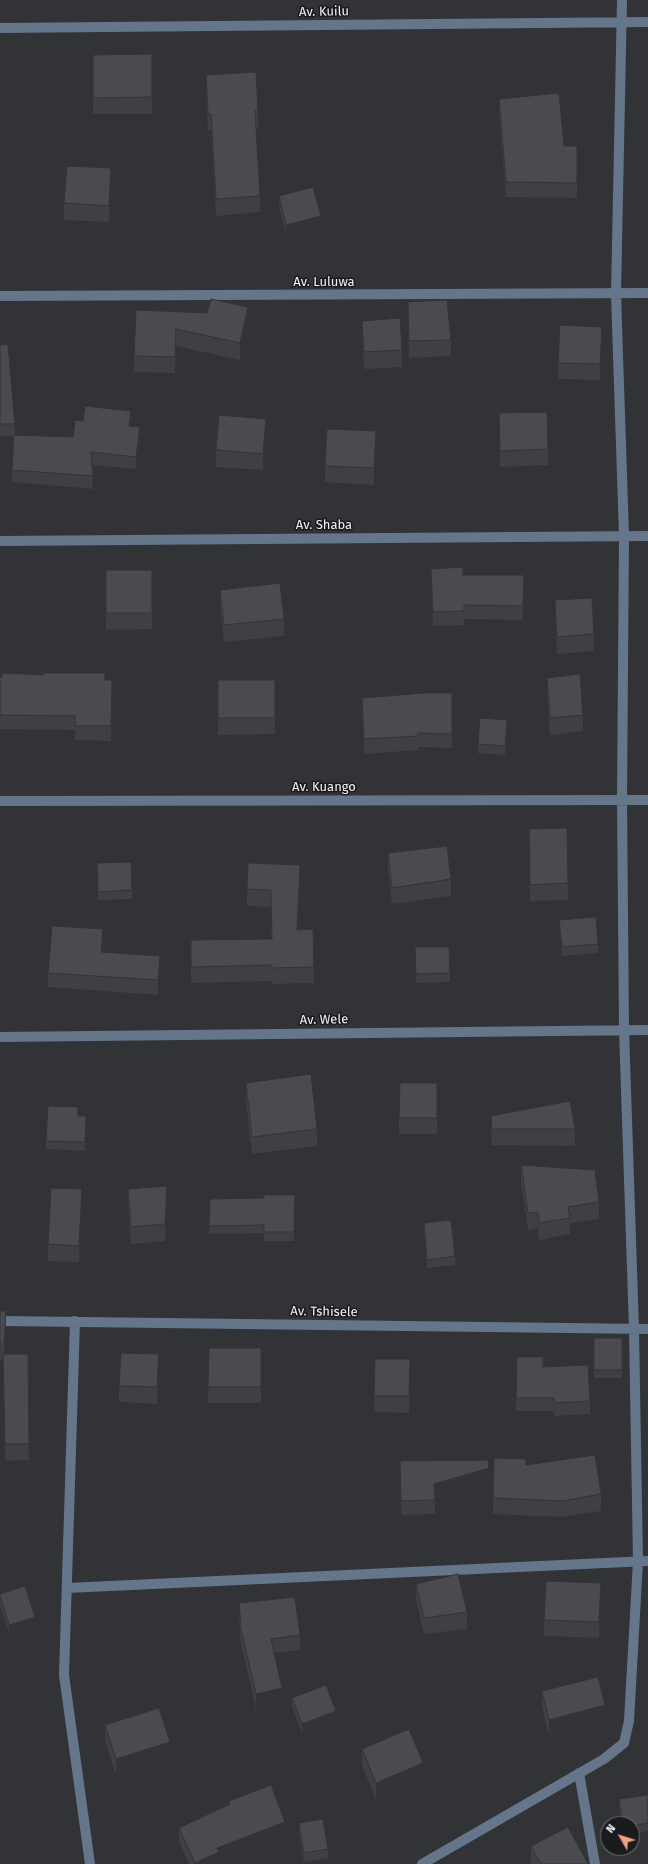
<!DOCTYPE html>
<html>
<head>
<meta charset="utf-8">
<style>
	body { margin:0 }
	#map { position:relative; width:648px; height:1864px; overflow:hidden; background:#313336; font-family:"Fira Sans",sans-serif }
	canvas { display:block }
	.north { position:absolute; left:600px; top:1816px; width:40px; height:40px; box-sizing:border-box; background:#1a1b1c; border:1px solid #707172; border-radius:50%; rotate:309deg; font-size:11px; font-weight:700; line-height:16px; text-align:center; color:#f0f1f3 }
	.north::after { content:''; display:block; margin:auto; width:14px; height:18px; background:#f2a07f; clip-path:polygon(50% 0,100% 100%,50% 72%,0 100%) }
</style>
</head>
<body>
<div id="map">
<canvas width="648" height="1864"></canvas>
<div class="north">N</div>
</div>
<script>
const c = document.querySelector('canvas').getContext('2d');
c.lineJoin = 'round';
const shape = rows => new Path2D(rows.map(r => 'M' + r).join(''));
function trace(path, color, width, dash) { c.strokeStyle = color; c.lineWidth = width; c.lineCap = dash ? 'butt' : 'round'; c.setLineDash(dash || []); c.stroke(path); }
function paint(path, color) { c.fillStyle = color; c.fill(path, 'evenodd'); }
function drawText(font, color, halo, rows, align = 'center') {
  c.font = font + ' "Fira Sans",sans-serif'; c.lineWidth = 3; c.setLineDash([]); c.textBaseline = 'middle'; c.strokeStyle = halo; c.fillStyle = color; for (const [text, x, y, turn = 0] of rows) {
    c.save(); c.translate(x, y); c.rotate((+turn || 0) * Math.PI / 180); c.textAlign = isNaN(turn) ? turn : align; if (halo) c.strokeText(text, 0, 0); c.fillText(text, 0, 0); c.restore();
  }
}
trace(shape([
	[0,28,648,22],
	[0,296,648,293],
	[0,541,648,536],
	[0,801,648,800],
	[0,1037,648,1030],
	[0,1321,648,1329],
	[75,1321,64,1675,90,1864],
	[67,1588,648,1561],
	[579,1773,595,1864],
	[422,1864,604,1759,624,1743,629,1721,638,1561,634,1329,624,1029,622,800,624,536,616,294,622,0]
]), '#66768a', 10);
paint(shape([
	[152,54,152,114,93,114,93,55],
	[206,75,258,111,258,128,256,128,260,196,260,212,216,216,211,130,208,131,206,91],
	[499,99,564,146,577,146,577,198,506,197,499,114],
	[111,185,109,222,64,220,64,203],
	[279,196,321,224,286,233,279,205],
	[408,302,451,340,451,356,409,358],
	[136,310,248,324,240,360,176,346,175,373,134,372,134,356],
	[362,321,402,350,402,367,364,369,362,337],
	[602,343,600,380,558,379,558,363],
	[0,345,15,424,15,435,73,437,83,421,131,424,130,426,140,439,136,469,92,465,93,489,12,482,12,470,14,436,0,436],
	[499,413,548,449,548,465,500,467],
	[266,435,263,470,216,467,216,450],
	[376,448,374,485,325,482,325,466],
	[431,569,463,575,524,589,523,620,464,619,464,625,433,626],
	[106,570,152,570,152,629,106,630],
	[220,590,284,619,284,636,224,642,220,606],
	[555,600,594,634,594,651,557,654,555,616],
	[0,677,105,680,112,695,111,741,75,740,75,730,0,729],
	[547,678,583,715,583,731,550,735,547,694],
	[218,680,275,680,275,734,218,735],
	[452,693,452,748,418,747,418,750,364,754,362,712,362,698],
	[507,728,505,755,478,753,478,744],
	[529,829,568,883,568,900,530,901],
	[388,853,451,879,451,896,392,904,388,870],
	[97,863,132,890,132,899,98,900],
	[300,881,298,930,314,967,314,983,272,984,272,981,191,983,191,940,271,939,271,907,247,906,247,889],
	[559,920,598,944,598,953,562,956],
	[103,944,102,952,160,971,158,995,48,987,48,973],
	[415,947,450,973,450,982,416,983],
	[246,1083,317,1129,317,1146,252,1154,246,1100],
	[437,1083,437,1134,399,1134,399,1118],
	[78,1116,86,1124,85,1151,46,1149,46,1141],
	[491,1116,575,1129,575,1146,492,1145,491,1132],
	[521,1165,599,1202,599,1219,570,1223,570,1234,539,1240,538,1228,528,1230,521,1181],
	[128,1189,167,1202,165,1241,131,1244,128,1206],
	[295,1195,294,1241,264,1241,264,1233,209,1234,210,1199,264,1198],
	[82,1206,79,1262,48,1261,48,1244],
	[424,1223,455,1256,455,1265,427,1268,424,1232],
	[0,1311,6,1328,5,1354,28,1354,29,1460,5,1461,3,1360,0,1360],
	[594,1338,622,1338,622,1378,594,1378],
	[209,1348,261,1348,261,1403,208,1403],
	[517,1357,543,1367,590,1401,590,1414,555,1416,554,1411,516,1411],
	[375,1359,410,1359,409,1413,374,1412],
	[159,1371,157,1404,119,1402,119,1386],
	[400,1461,489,1482,435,1498,435,1514,401,1515],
	[601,1494,601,1511,562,1517,493,1514,493,1498],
	[416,1584,467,1612,467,1629,424,1634,416,1600],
	[0,1594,35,1626,9,1633,0,1605],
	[601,1600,599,1638,544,1636,544,1620],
	[239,1603,300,1635,300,1650,274,1653,282,1703,256,1709,240,1639],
	[542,1691,605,1721,549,1736,542,1707],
	[292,1698,336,1719,302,1733,292,1707],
	[105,1725,170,1759,116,1775,105,1741],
	[362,1749,423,1779,376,1800,362,1765],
	[648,1795,648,1831,632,1834,632,1824,622,1824,619,1808,619,1799],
	[229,1801,285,1835,219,1861,219,1864,189,1864,179,1841,179,1828,229,1804],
	[299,1823,328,1849,328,1858,304,1862,299,1832],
	[531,1846,588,1864,532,1864,531,1863]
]), '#3f4043');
paint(shape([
	[111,168,111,185,109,222,109,206],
	[321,216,321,224,286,233,286,225],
	[248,307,248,324,240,360,240,343],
	[602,327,602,343,600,380,600,364],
	[176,329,176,346,175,373,175,357],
	[131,411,131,424,129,438,129,426],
	[266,419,266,435,263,470,263,454],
	[140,427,140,439,136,469,136,457],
	[376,431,376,448,374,485,374,468],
	[524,575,524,589,523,620,523,606],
	[507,720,507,728,505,755,505,746],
	[300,865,300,881,297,946,297,930],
	[103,929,103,944,101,966,101,952],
	[160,956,160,971,158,995,158,980],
	[86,1116,86,1124,85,1151,85,1142],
	[167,1186,167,1202,165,1241,165,1224],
	[82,1189,82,1206,79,1262,79,1246],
	[6,1311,6,1328,4,1360,4,1344],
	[159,1354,159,1371,157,1404,157,1387],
	[489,1468,489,1482,434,1498,434,1484],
	[601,1583,601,1600,599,1638,599,1622],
	[35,1617,35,1626,9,1633,9,1625],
	[282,1688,282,1703,256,1709,256,1694],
	[605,1705,605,1721,549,1736,549,1720],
	[336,1711,336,1719,302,1733,302,1724],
	[170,1742,170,1759,116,1775,116,1759],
	[423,1763,423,1779,376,1800,376,1783],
	[285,1822,285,1835,219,1861,219,1864,195,1864,195,1863,217,1848]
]), '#333437');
const building = shape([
	[152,54,152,97,93,98,93,55,152,54],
	[256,72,258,111,255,111,260,196,216,199,211,114,208,114,206,75,256,72],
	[559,93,564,146,577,146,577,183,506,182,499,99,559,93],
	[67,166,111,168,109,206,64,203,67,166],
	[313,187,321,216,286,225,279,196,313,187],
	[211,299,248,307,240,343,176,329,175,357,134,356,136,310,207,313,211,299],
	[447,300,451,340,409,341,408,302,447,300],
	[400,318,402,350,364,352,362,321,400,318],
	[560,325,602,327,600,364,558,363,560,325],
	[8,344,15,424,0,424,0,345,8,344],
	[85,406,131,411,129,426,140,427,136,457,91,452,93,476,12,470,14,435,73,437,75,420,83,421,85,406],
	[547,412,548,449,500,451,499,413,547,412],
	[219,415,266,419,263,454,216,450,219,415],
	[327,429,376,431,374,468,325,466,327,429],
	[463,567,463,575,524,575,523,606,464,605,464,611,433,612,431,569,463,567],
	[106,570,152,570,152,613,106,613,106,570],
	[280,583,284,619,224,625,220,590,280,583],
	[592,598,594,634,557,637,555,600,592,598],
	[2,673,43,675,43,673,105,673,105,680,112,680,111,726,75,726,75,716,0,715,0,677,2,677,2,673],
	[580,674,583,715,550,718,547,678,580,674],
	[218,680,275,680,275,718,218,718,218,680],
	[424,693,452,693,452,734,418,733,418,736,364,739,362,698,424,693],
	[480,718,507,720,505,746,478,744,480,718],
	[567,828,568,883,530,885,529,829,567,828],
	[447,846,451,879,392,888,388,853,447,846],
	[131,862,132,890,98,892,97,863,131,862],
	[248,863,300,865,297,930,313,929,314,967,272,968,272,965,191,967,191,940,272,939,271,890,247,889,248,863],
	[596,917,598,944,562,947,559,920,596,917],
	[52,926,103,929,101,952,160,956,158,980,48,973,52,926],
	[415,947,449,947,450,973,416,974,415,947],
	[311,1074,317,1129,252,1137,246,1083,311,1074],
	[400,1083,437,1083,437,1118,399,1118,400,1083],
	[570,1101,575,1129,492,1129,491,1116,570,1101],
	[48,1106,78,1107,78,1116,86,1116,85,1142,46,1141,48,1106],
	[521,1165,595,1170,599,1202,568,1207,570,1218,539,1223,538,1212,528,1213,521,1165],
	[167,1186,165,1224,131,1227,128,1189,167,1186],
	[51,1188,82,1189,79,1246,48,1244,51,1188],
	[264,1195,295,1195,294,1232,264,1232,264,1225,209,1226,210,1199,264,1198,264,1195],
	[451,1220,455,1256,427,1260,424,1223,451,1220],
	[0,1311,6,1311,4,1344,0,1344,0,1311],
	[594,1338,622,1338,622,1370,594,1370,594,1338],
	[209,1348,261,1348,261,1387,208,1387,209,1348],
	[121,1353,159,1354,157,1387,119,1386,121,1353],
	[3,1354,28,1354,29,1444,5,1444,3,1354],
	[517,1357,543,1357,543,1367,588,1365,590,1401,555,1403,554,1398,516,1398,517,1357],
	[375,1359,410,1359,409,1396,374,1396,375,1359],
	[595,1455,601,1494,562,1501,493,1498,494,1458,526,1459,526,1465,595,1455],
	[488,1460,489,1468,434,1484,435,1500,401,1501,400,1461,488,1460],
	[458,1574,467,1612,424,1618,416,1584,458,1574],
	[546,1581,601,1583,599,1622,544,1620,546,1581],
	[25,1586,35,1617,9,1625,0,1596,0,1594,25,1586],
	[295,1597,300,1635,271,1639,282,1688,256,1694,240,1625,241,1624,239,1603,295,1597],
	[598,1677,605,1705,549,1720,542,1691,598,1677],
	[326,1685,336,1711,302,1724,292,1698,326,1685],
	[159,1708,170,1742,116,1759,105,1725,159,1708],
	[409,1729,423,1763,376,1783,362,1749,409,1729],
	[271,1785,285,1822,217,1848,219,1852,195,1863,179,1828,230,1804,229,1801,271,1785],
	[648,1795,648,1823,632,1826,632,1824,623,1824,619,1799,648,1795],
	[323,1819,328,1849,304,1853,299,1823,323,1819],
	[568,1827,588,1864,541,1864,531,1846,568,1827]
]);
paint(building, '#494b4e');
trace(building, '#333437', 1);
drawText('13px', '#f0f1f3', '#1a1b1c', [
	["Av. Kuilu",324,12,-1],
	["Av. Luluwa",324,282],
	["Av. Shaba",324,525],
	["Av. Kuango",324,787],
	["Av. Wele",324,1020,-1],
	["Av. Tshisele",324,1312,1]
]);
</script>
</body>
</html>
